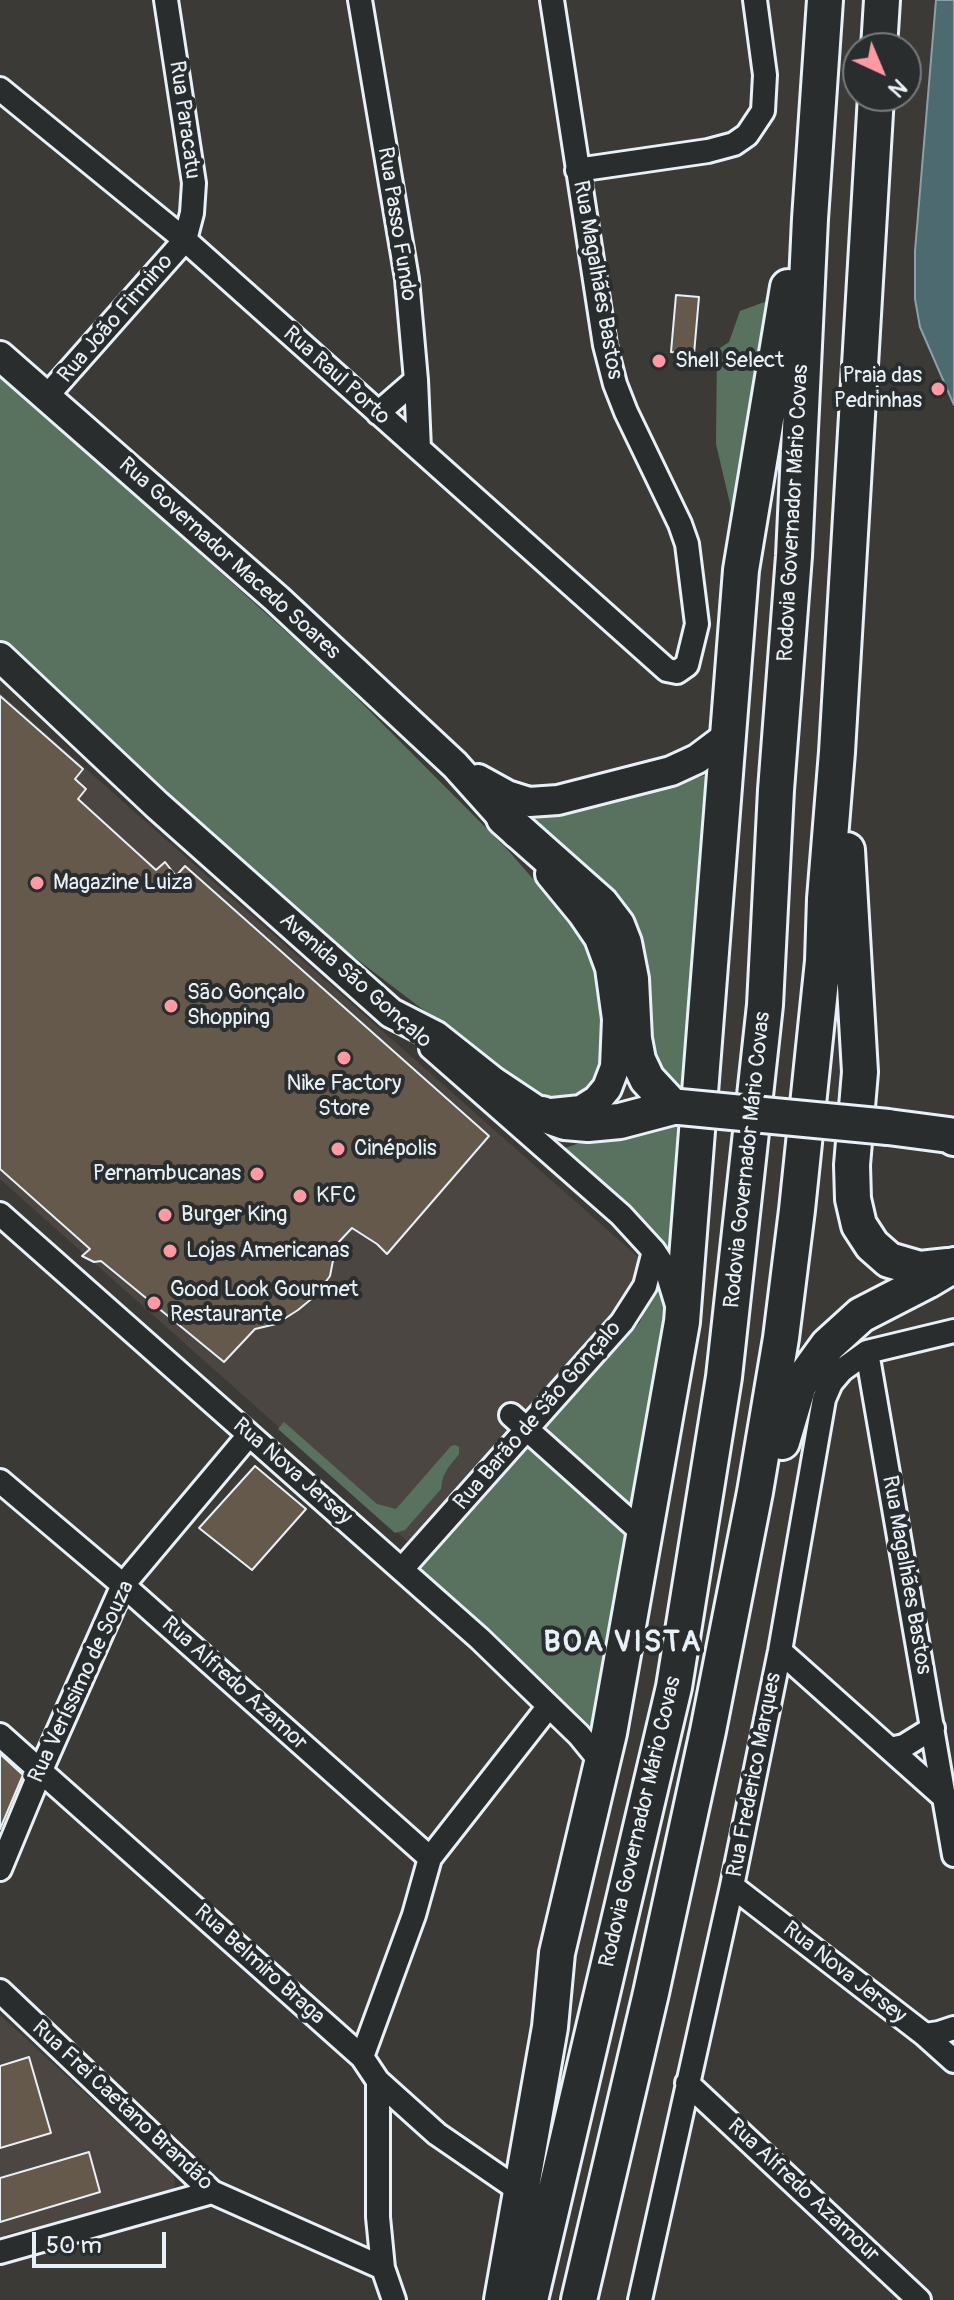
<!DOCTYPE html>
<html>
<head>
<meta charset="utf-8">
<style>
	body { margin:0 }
	#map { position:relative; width:954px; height:2300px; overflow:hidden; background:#3c3a37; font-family:Pangolin,sans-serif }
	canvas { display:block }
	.north { position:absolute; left:842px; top:32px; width:80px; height:80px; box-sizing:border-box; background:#2a2d2e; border:2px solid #767b7f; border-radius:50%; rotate:136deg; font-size:22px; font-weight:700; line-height:32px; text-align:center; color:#e8f1f8 }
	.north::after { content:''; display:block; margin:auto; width:28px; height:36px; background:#ff9aa2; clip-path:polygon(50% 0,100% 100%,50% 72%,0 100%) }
	.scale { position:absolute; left:32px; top:2232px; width:134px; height:36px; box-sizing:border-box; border:4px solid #e8f1f8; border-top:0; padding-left:10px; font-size:24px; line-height:28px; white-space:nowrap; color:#e8f1f8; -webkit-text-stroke:6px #2a2d2e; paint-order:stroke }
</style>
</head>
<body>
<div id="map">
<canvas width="954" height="2300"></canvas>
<div class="north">N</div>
<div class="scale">50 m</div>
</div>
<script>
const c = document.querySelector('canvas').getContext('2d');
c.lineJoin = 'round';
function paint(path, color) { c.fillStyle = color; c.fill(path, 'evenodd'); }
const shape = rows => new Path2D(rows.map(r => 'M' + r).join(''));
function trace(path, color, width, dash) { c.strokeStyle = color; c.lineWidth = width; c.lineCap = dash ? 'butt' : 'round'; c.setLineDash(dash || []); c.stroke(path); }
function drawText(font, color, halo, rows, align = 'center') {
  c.font = font + ' Pangolin,sans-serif'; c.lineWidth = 8; c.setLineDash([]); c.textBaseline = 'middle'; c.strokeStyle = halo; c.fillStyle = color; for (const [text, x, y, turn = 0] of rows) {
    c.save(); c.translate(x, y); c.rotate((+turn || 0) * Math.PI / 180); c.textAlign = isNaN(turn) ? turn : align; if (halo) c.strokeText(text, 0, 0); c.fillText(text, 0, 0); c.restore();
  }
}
paint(shape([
	[0,693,654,1271,417,1550,0,1179],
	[0,2015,173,2174,175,2183,173,2193,26,2235,18,2231,6,2234,0,2242]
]), '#4b4641');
paint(shape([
	[770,300,738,538,716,444,717,350,729,342,740,311],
	[0,374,331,672,507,849,574,926,594,955,603,1009,600,1079,591,1095,549,1109,487,1067,434,1018,308,922,0,641],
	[715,773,693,1089,683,1088,667,1080,650,1057,633,931,516,824],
	[688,1118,677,1273,562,1149,625,1128],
	[657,1276,672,1322,602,1708,589,1726,417,1571,640,1322],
	[284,1422,377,1504,396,1509,451,1446,455,1445,459,1447,459,1454,448,1468,443,1477,441,1489,405,1530,395,1533,278,1429]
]), '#58725f');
const water = shape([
	[936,0,954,0,954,405,920,327,915,299,915,251,936,0]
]);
paint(water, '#4d6a71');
trace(water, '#8ba0a7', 2);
const building = shape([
	[676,295,699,297,694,354,671,352,676,295],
	[0,696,83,769,75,779,86,789,78,799,156,870,165,862,176,876,185,866,489,1136,387,1254,377,1244,352,1228,336,1245,330,1276,315,1296,298,1310,276,1324,255,1329,224,1362,101,1261,94,1262,82,1256,90,1249,0,1169,0,696],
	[255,1466,306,1509,252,1570,199,1528,255,1466],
	[0,1754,23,1775,0,1829,0,1754],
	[29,2057,51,2133,0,2148,0,2066,29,2057],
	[89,2152,100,2192,0,2222,0,2178,89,2152]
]);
paint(building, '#65594c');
trace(building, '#e8f1f8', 2);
const minor = shape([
	[360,0,407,279,416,380,419,449],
	[0,89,185,240,667,670,677,672,687,665,697,624,687,544,680,524,626,412,615,384,605,345,552,0],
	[577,170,708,151,734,144,747,135,763,111,765,75,755,0],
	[46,397,185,240,192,213,194,183,166,0],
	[378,413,416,380],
	[431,1048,621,1215,654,1251,666,1269,677,1305],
	[0,1214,480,1639,579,1735,601,1762],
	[867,1352,954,1855],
	[511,1415,644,1534],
	[0,1481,123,1585,430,1858],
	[402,1569,622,1322,645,1286,654,1251],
	[780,1651,946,1799],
	[0,1735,362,2057,378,2081,437,2134,520,2191],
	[890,1749,904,1746,933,1728],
	[0,1869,41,1770,123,1585,249,1435],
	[732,1886,925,2035,954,2061],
	[0,1991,212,2192,383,2268],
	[925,2035,939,2033,954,2028],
	[362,2057,414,1915,430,1858,549,1706],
	[378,2081,378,2217,383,2268,394,2300],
	[687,2083,919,2300],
	[0,2252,212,2192],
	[640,2300,732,1886,780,1651,824,1399,831,1383,842,1370,867,1352,954,1331]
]);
const major = shape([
	[0,356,277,599,455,765,516,833],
	[0,657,157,805,391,1013,436,1036,494,1082,542,1114,581,1110,597,1100,607,1088,615,1067,617,1019,610,968,599,938,582,913,550,874],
	[478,779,507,795,529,802,558,800,671,771,697,759,729,735]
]);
const highway = shape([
	[879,48,882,0],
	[504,818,601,904,617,925,624,943,631,979,634,1039,638,1060,647,1079,673,1107],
	[847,850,860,1072,852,1165,853,1199,859,1225,872,1245,889,1260,920,1269,948,1266],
	[542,1114,565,1122,588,1124,620,1121,673,1107,680,1107],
	[888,1127,949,1135,954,1138],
	[782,1442,799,1385,828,1345,861,1315,927,1281,954,1265],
	[502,2300,550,2027,557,1953,609,1733,682,1322,741,570,788,287],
	[530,2300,674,1687,724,1377,765,1005,776,790,794,556,810,219,825,0],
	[579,2300,651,1993,708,1731,755,1492,781,1338,797,1210,823,961,825,899,837,752,876,96]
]);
trace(minor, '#e8f1f8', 28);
trace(major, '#e8f1f8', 34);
trace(highway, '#e8f1f8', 40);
trace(minor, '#2a2d2e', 22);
trace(major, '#2a2d2e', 28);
trace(highway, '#2a2d2e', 34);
const highwayBridge = shape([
	[680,1107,888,1127]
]);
trace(highwayBridge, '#e8f1f8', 40, []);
trace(highwayBridge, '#2a2d2e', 34);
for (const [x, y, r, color] of [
	[659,361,8,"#ff9aa2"],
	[938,389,8,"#ff9aa2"],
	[37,883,8,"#ff9aa2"],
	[171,1006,8,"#ff9aa2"],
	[344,1058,8,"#ff9aa2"],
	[338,1149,8,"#ff9aa2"],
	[257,1174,8,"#ff9aa2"],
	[300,1196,8,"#ff9aa2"],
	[165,1215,8,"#ff9aa2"],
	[170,1251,8,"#ff9aa2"],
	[154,1303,8,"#ff9aa2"]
]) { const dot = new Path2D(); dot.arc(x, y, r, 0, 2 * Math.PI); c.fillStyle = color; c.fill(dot); trace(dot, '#2a2d2e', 3); }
drawText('22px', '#e8f1f8', '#2a2d2e', [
	["Rua Paracatu",184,120,82],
	["Rua Passo Fundo",396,224,81],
	["Rua Magalhães Bastos",597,280,80],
	["Rua João Firmino",116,319,-49],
	["Rua Raul Porto",336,376,42],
	["Rodovia Governador Mário Covas",794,513,-87],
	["Rua Governador Macedo Soares",229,559,42],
	["Avenida São Gonçalo",355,981,41],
	["Rodovia Governador Mário Covas",748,1160,-84],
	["Rua Barão de São Gonçalo",538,1416,-49],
	["Rua Nova Jersey",292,1472,41],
	["Rua Magalhães Bastos",906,1575,80],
	["Rua Veríssimo de Souza",82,1682,-65],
	["Rua Alfredo Azamor",234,1684,42],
	["Rua Frederico Marques",755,1775,-79],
	["Rodovia Governador Mário Covas",641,1822,-77],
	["Rua Belmiro Braga",259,1965,42],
	["Rua Nova Jersey",844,1973,38],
	["Rua Frei Caetano Brandão",122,2106,43],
	["Rua Alfredo Azamour",803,2191,43]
]);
drawText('22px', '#e8f1f8', '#2a2d2e', [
	["Shell Select",675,361],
	["Praia das",922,376,"right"],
	["Pedrinhas",922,401,"right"],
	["Magazine Luiza",53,883],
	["São Gonçalo",187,993],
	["Shopping",187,1018],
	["Nike Factory",344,1084,"center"],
	["Store",344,1109,"center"],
	["Cinépolis",354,1149],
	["Pernambucanas",241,1174,"right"],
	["KFC",316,1196],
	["Burger King",181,1215],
	["Lojas Americanas",186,1251],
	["Good Look Gourmet",170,1290],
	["Restaurante",170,1315]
], 'left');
c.letterSpacing = '2px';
drawText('bold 30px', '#e8f1f8', '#2a2d2e', [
	["BOA VISTA",623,1643]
]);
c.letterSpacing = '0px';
</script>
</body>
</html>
